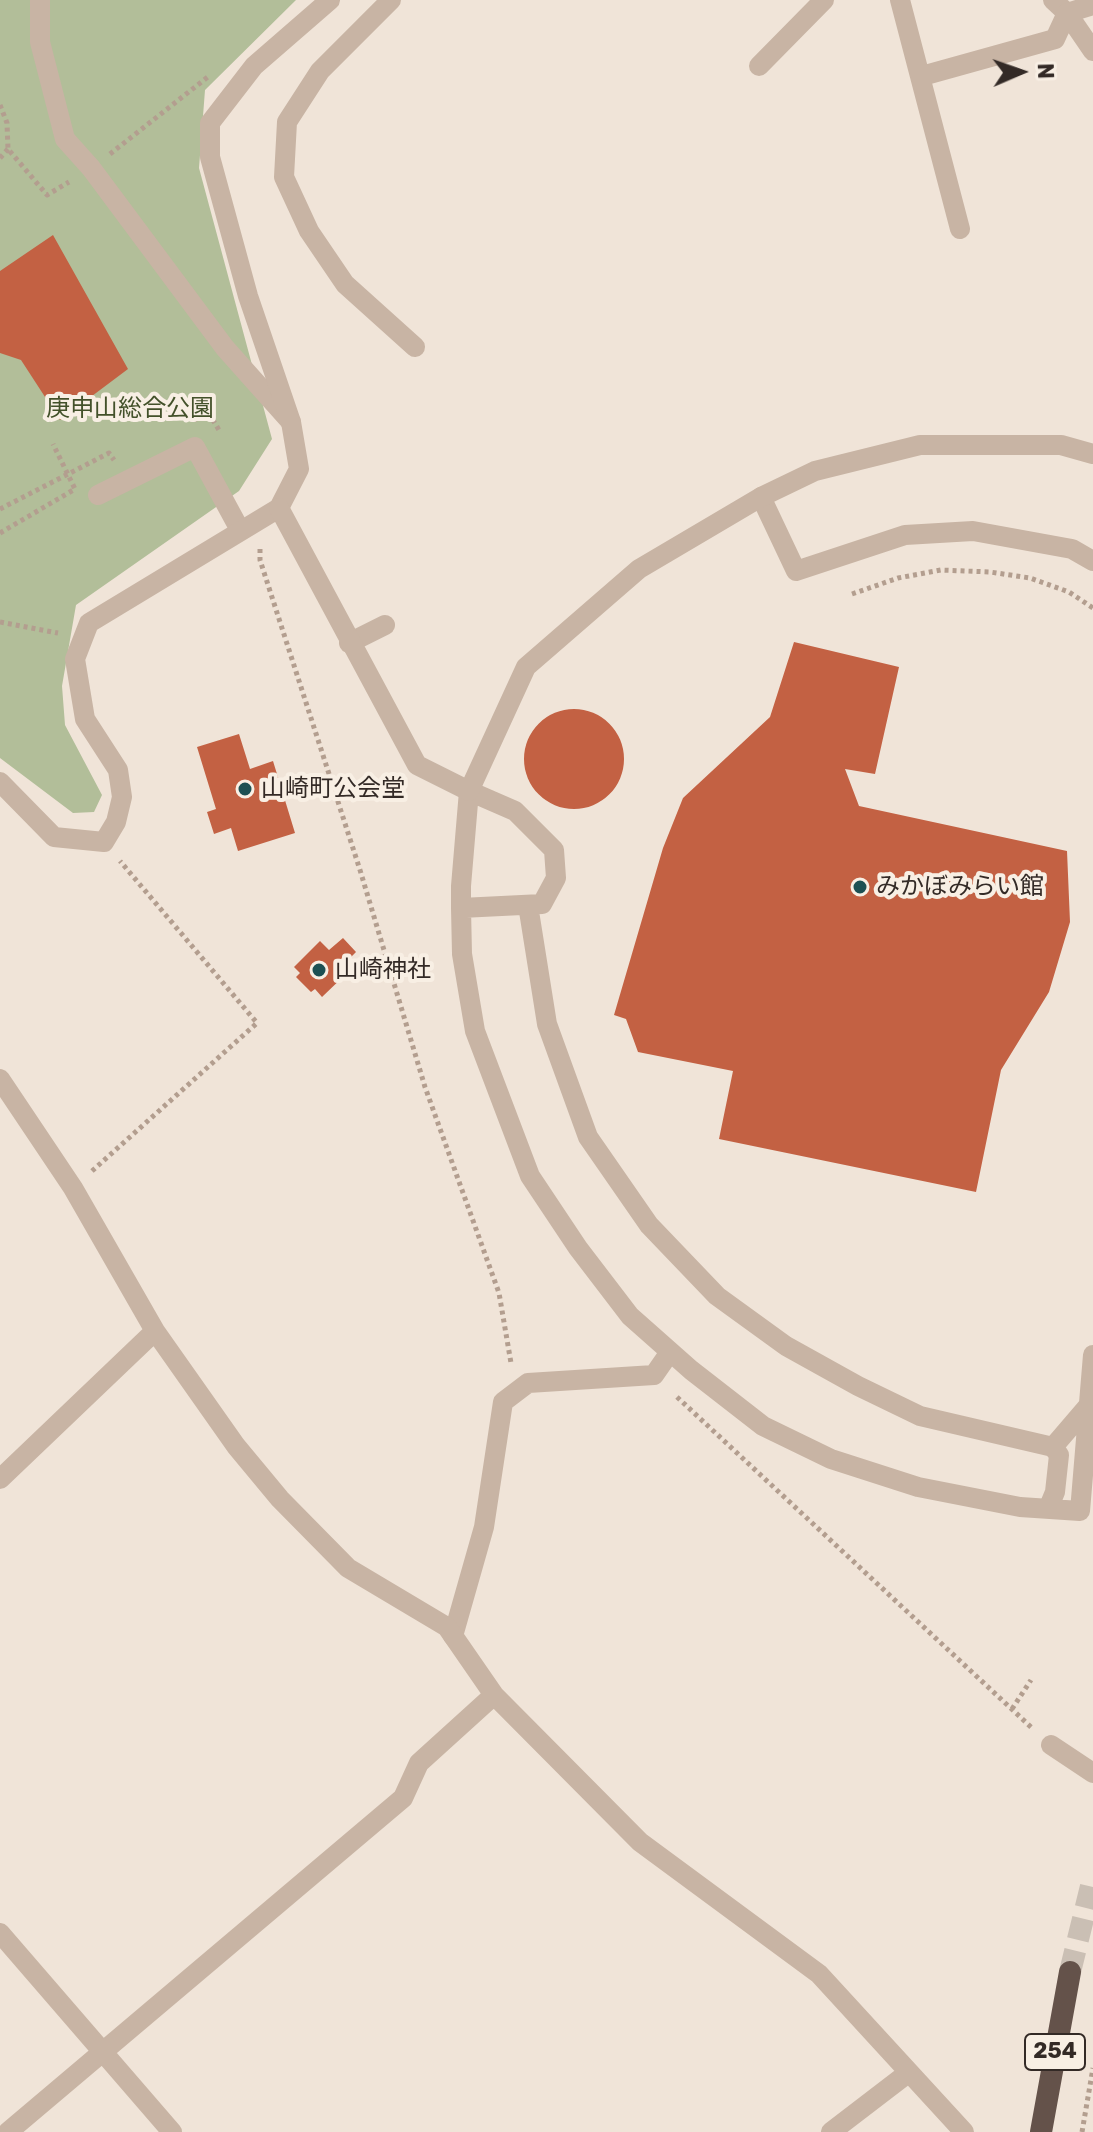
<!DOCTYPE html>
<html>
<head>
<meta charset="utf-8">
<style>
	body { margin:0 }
	#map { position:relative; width:1093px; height:2132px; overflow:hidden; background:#f0e4d8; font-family:Rubik,sans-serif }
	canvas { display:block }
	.north { position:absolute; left:981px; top:32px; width:80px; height:80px; -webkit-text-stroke:6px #f8efe4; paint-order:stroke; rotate:88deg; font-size:22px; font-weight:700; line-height:32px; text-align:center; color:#332a26 }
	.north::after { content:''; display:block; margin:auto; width:28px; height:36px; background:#332a26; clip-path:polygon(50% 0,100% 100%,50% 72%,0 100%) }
</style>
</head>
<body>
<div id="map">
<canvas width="1093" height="2132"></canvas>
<div class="north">N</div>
</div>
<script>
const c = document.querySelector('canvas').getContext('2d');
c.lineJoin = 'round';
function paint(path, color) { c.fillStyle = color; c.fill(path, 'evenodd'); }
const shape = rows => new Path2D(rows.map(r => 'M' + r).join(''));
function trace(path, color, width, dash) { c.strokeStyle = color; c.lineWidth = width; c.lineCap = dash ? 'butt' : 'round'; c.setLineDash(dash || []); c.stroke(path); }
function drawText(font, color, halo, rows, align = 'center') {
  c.font = font + ' Rubik,"Noto Sans JP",sans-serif'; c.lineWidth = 8; c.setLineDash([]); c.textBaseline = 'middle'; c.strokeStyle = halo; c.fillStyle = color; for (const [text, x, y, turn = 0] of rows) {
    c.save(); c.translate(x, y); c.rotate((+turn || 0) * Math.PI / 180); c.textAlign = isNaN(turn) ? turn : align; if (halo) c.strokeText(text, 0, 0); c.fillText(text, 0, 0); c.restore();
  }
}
paint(shape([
	[0,0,296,0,205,90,199,168,272,439,239,491,76,605,62,686,65,725,102,795,94,812,73,813,0,758]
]), '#b2be99');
paint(shape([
	[53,235,128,369,60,420,21,360,0,353,0,271],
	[794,642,899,667,875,774,845,769,859,806,1067,851,1070,922,1049,992,1001,1070,976,1192,719,1139,733,1071,638,1052,626,1019,614,1015,663,848,683,798,770,717],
	'524 759a50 50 0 1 1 100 0a50 50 0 1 1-100 0Z',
	[239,734,250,769,273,761,295,833,238,851,231,828,214,834,207,812,216,809,197,747],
	[343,938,356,952,349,959,345,955,336,964,346,974,322,997,315,989,311,992,296,977,300,973,294,967,320,941,329,950]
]), '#c36143');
trace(shape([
	[1070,1972,1093,1878]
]), '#cabfb4', 22, [22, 11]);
trace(shape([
	[0,105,7,123,8,149,47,195,69,182],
	[110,154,209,76],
	[0,158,8,149],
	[194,420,209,413,220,432],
	[0,509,109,453,114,460],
	[0,533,75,489,53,444],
	[260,549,260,560,360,870,425,1087,499,1293,511,1363],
	[852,594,898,578,941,570,990,572,1030,578,1069,592,1093,608],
	[0,622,58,633],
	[92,1171,257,1023,120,861],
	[677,1397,1032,1728],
	[1012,1709,1031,1680],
	[1082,2132,1093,2068]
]), '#b39e8f', 5, [4, 4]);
trace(shape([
	[40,0,40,42,65,139,91,168,225,348,291,422],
	[391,0,320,71,287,122,284,177,309,231,345,284,415,347],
	[1053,0,1067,13],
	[759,66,824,0],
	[98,495,195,447,240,530],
	[761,497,796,571,905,535,973,531,1072,549,1093,561],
	[349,643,385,625],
	[528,905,547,1024,588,1137,649,1225,717,1296,786,1346,858,1386,920,1416,1053,1447,1059,1455,1055,1492,1048,1509],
	[461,908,542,904,556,878,554,850,515,811,469,791,461,886,461,908,462,954,475,1031,530,1176,578,1248,630,1316,691,1370,763,1426,831,1459,918,1487,1020,1507,1080,1511,1093,1355],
	[1053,1447,1089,1405],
	[453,1636,484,1527,503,1402,528,1383,654,1375,670,1352],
	[1051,1745,1093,1773]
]), '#c8b4a4', 20);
trace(shape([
	[900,0,960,229],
	[1067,13,1093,51],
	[922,76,1055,39,1067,13,1093,5],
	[0,782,54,837,104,842,116,822,122,797,118,770,85,719,75,659,89,623,279,508,299,469,291,422,248,296,210,157,210,123,254,66,330,0],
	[0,1079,73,1188,155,1331,236,1446,280,1499,348,1568,447,1627,494,1695,640,1842,819,1974,964,2132],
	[0,1479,155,1331],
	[0,1933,172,2132],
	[8,2132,403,1798,419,1763,494,1695],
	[831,2132,908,2073]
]), '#c8b4a4', 20);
trace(shape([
	[279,508,417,765,469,791,526,667,639,569,761,497,815,471,920,445,1061,445,1093,454]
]), '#c8b4a4', 20);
trace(shape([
	[1041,2132,1070,1972]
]), '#64524a', 22);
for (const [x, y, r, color] of [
	[245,789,8,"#1d5053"],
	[860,887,8,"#1d5053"],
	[319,970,8,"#1d5053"]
]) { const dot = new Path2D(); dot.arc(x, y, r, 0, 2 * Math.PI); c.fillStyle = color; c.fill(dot); trace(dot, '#f8efe4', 3); }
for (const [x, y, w] of [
	[1055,2052,60]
]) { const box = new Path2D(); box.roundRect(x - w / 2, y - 18, w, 36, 6); c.fillStyle = '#f8efe4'; c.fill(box); trace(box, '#332a26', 2); }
drawText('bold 22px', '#332a26', null, [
	["254",1055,2052]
]);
drawText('24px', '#43512a', '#f8efe4', [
	["庚申山総合公園",130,409]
]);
drawText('24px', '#332a26', '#f8efe4', [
	["山崎町公会堂",261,789],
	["みかぼみらい館",876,887],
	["山崎神社",335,970]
], 'left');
</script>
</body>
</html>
